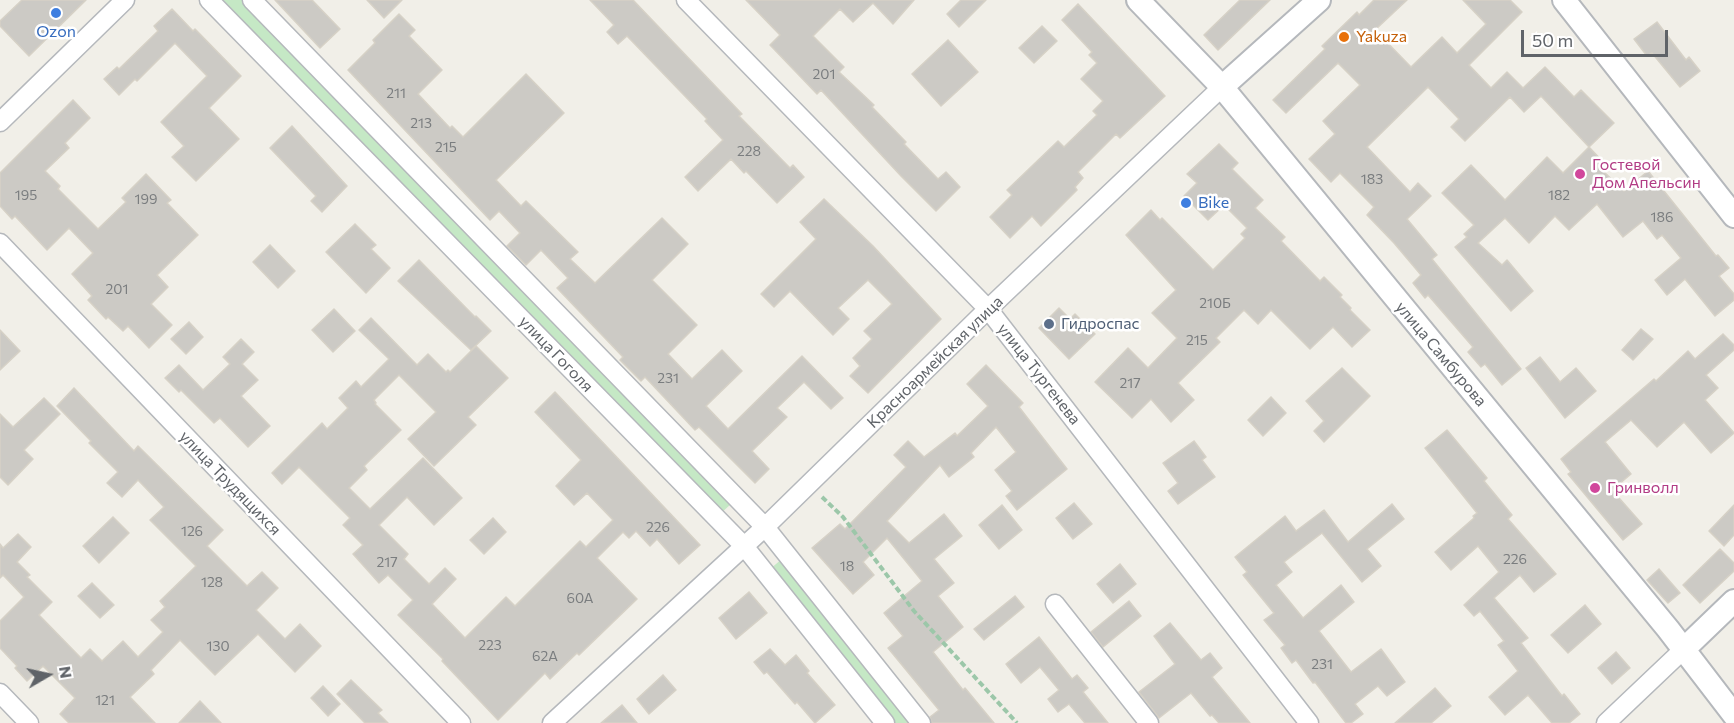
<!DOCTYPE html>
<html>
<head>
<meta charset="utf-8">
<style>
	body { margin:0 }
	#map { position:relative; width:1734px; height:723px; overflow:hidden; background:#f1efe8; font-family:Commissioner,sans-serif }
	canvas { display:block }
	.north { position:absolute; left:18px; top:645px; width:60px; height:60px; -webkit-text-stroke:4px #fff; paint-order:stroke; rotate:81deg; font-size:16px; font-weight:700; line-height:24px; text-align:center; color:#5f6368 }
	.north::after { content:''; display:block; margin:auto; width:21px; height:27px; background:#5f6368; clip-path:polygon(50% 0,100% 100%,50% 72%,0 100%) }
	.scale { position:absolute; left:1521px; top:30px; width:147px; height:27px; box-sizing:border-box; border:3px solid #5f6368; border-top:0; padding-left:8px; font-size:18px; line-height:21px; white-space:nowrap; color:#5f6368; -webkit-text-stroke:4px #fff; paint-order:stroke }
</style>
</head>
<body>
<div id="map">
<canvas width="1734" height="723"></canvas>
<div class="north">N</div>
<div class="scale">50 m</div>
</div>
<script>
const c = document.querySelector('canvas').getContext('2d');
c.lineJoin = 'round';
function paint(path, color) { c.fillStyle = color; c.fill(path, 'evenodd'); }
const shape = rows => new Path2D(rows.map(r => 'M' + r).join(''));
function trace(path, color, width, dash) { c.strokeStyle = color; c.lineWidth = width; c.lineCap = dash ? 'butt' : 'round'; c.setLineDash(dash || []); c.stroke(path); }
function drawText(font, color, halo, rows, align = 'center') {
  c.font = font + ' Commissioner,sans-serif'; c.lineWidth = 5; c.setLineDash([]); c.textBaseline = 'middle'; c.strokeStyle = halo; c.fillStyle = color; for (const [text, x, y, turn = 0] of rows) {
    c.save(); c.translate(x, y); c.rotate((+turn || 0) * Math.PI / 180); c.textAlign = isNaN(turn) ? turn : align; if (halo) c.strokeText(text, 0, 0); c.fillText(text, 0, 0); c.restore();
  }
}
paint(shape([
	[218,0,244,0,731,504,719,515],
	[783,558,914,723,891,723,769,570]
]), '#c5e8c5');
const building = shape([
	[22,0,86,0,29,56,0,26,0,21,22,0],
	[275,0,312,0,340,29,320,48,275,0],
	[367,0,402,0,384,18,367,0],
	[590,0,633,0,742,114,739,116,790,168,793,165,804,177,777,203,746,171,744,173,731,159,698,191,685,177,723,140,705,121,707,119,627,36,618,44,607,32,614,25,590,0],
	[746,0,914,0,893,24,873,3,853,22,840,9,813,36,844,67,839,72,874,105,872,107,906,142,904,144,938,179,946,172,960,187,936,211,901,176,821,90,817,94,770,45,780,35,746,0],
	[961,0,986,0,959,27,947,14,961,0],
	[1240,0,1270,0,1218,50,1204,35,1240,0],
	[1374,0,1407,0,1375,30,1411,67,1442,37,1457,53,1486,24,1463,0,1510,0,1522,12,1469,65,1491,88,1507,72,1523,88,1545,67,1574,97,1581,90,1614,123,1589,147,1541,96,1524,112,1510,97,1465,141,1451,127,1459,119,1428,87,1367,147,1410,192,1418,183,1431,196,1407,219,1437,255,1432,259,1521,369,1502,385,1485,364,1481,367,1468,352,1473,347,1428,295,1425,298,1413,283,1421,275,1394,243,1367,215,1374,207,1340,173,1331,182,1309,159,1335,134,1323,121,1360,85,1338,63,1286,113,1273,100,1325,49,1322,46,1357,12,1359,15,1374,0],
	[1078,4,1165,96,1120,138,1116,134,1078,172,1083,178,1075,187,1077,190,1041,226,1032,216,1010,238,990,217,1012,195,1007,190,1058,141,1064,147,1097,115,1093,111,1103,101,1081,79,1097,63,1089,55,1092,52,1062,20,1078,4],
	[172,9,193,31,195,29,241,76,209,108,239,139,196,181,172,157,184,146,161,122,207,76,175,43,137,81,135,79,119,95,104,79,117,67,119,69,158,31,154,26,172,9],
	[399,14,415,30,409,36,442,70,418,94,450,128,452,126,463,137,526,74,564,113,496,180,521,206,526,201,578,252,570,259,595,283,662,218,688,244,652,280,697,325,668,354,692,379,722,350,742,371,706,406,728,429,802,356,843,398,831,409,804,382,777,408,787,417,752,451,769,469,755,483,699,427,695,430,645,377,641,381,620,360,623,357,557,288,568,278,541,250,526,265,507,246,520,233,499,211,490,220,348,70,375,43,373,40,399,14],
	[1657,22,1686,60,1689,57,1700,71,1680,87,1652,53,1647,56,1634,39,1657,22],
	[1042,26,1057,41,1034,63,1019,48,1042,26],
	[948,40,978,72,941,106,912,74,948,40],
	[73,100,90,118,65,143,69,148,45,171,60,186,58,189,98,229,126,202,122,198,146,174,171,200,167,203,198,235,157,275,168,287,151,304,172,325,149,348,128,326,123,331,108,317,106,319,88,300,92,296,72,274,93,253,69,228,47,250,15,216,12,219,0,206,0,173,73,100],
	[292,126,347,186,322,212,311,201,316,196,270,148,292,126],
	[1219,144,1238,163,1232,169,1263,200,1255,208,1285,237,1281,241,1320,281,1324,277,1342,295,1340,297,1351,308,1350,310,1370,330,1352,347,1333,327,1310,349,1271,310,1258,324,1244,310,1216,338,1220,342,1178,383,1194,400,1171,422,1151,399,1132,418,1095,382,1128,348,1148,368,1177,338,1152,313,1176,290,1126,235,1151,210,1160,220,1162,218,1213,270,1245,238,1241,234,1247,228,1224,205,1208,220,1184,196,1197,183,1187,174,1219,144],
	[1589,147,1606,165,1602,170,1624,191,1648,171,1716,256,1718,255,1729,268,1719,276,1734,294,1734,300,1715,316,1685,279,1667,295,1655,280,1681,258,1662,235,1657,239,1643,221,1623,237,1597,204,1569,230,1555,216,1529,243,1505,218,1478,243,1502,265,1507,260,1533,291,1511,311,1455,247,1467,237,1464,234,1474,225,1442,193,1471,165,1505,200,1547,157,1563,173,1589,147],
	[824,199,873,246,941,319,868,393,850,376,860,366,853,358,872,339,864,331,892,304,868,280,838,308,849,319,833,335,790,291,774,307,761,294,816,239,800,222,824,199],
	[355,224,376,245,371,249,390,268,366,293,326,252,355,224],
	[270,245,295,271,278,288,253,262,270,245],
	[419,260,475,317,476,316,491,331,471,350,398,281,419,260],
	[1059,308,1070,319,1075,314,1095,334,1069,359,1039,328,1059,308],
	[334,309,355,331,333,352,312,330,334,309],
	[371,318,417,365,428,354,446,372,448,370,450,372,476,346,508,378,468,417,476,425,434,466,408,439,436,412,399,375,374,400,376,403,375,404,401,430,364,466,367,470,349,488,370,509,423,458,462,498,434,525,407,497,379,525,408,554,404,559,429,584,445,568,456,579,432,604,465,638,506,597,515,606,580,541,586,547,613,520,587,493,574,505,556,486,581,460,535,412,555,392,700,545,679,564,657,539,650,546,636,531,629,538,623,532,597,558,637,599,579,655,577,653,550,679,545,673,498,720,442,661,443,659,398,615,413,600,388,575,379,583,353,554,363,545,343,525,350,518,299,467,282,484,272,473,322,423,327,429,348,408,339,398,356,381,361,387,389,359,359,330,371,318],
	[189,322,203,337,186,354,171,339,189,322],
	[1641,329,1653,339,1633,360,1622,350,1641,329],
	[0,330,20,351,0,370,0,330],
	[1723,334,1734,345,1734,350,1706,375,1718,388,1705,400,1734,433,1711,453,1684,422,1657,447,1631,420,1605,442,1631,474,1612,490,1642,524,1623,540,1568,474,1571,472,1561,459,1654,379,1656,381,1688,351,1695,359,1723,334],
	[241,339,254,352,242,364,258,380,241,396,270,426,248,447,220,418,214,423,181,390,179,392,165,378,179,365,203,390,230,364,223,357,241,339],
	[1540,357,1560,382,1576,368,1596,391,1565,418,1526,368,1540,357],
	[986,365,1023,403,1019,407,1067,469,1017,510,1006,496,1012,491,995,470,1016,452,996,427,971,453,974,457,949,477,940,465,887,521,909,543,944,514,962,536,934,559,954,583,938,596,963,627,933,652,963,690,965,688,994,723,932,723,930,717,939,710,888,648,903,636,884,613,922,581,887,538,863,562,874,575,853,594,812,548,840,524,845,529,906,467,894,455,908,441,924,457,955,433,957,436,988,406,967,384,986,365],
	[1342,368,1370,396,1324,442,1314,431,1324,421,1306,401,1342,368],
	[74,388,134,451,138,446,223,530,207,546,247,586,262,572,278,588,256,610,285,639,300,624,321,646,295,672,258,634,215,675,180,640,151,670,154,674,130,697,155,723,69,723,60,714,75,698,43,666,27,681,15,668,17,666,0,648,0,621,24,597,3,575,0,578,0,544,3,548,18,534,31,547,17,562,30,575,27,577,52,602,39,615,81,658,90,649,102,661,123,641,138,657,163,632,151,620,165,607,160,601,196,566,150,520,164,507,138,480,122,497,107,483,118,472,89,443,91,441,57,406,74,388],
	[1271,397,1286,413,1263,436,1248,420,1271,397],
	[44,398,60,414,24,450,33,459,8,485,0,477,0,414,13,427,44,398],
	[1447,430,1487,478,1484,481,1512,515,1508,519,1556,574,1534,592,1520,575,1494,598,1528,638,1521,643,1562,696,1564,694,1580,714,1569,723,1552,723,1528,695,1505,715,1489,697,1518,671,1498,645,1504,641,1480,611,1474,616,1464,605,1499,572,1478,546,1451,570,1435,552,1474,518,1473,516,1477,513,1425,448,1447,430],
	[1194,441,1206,457,1202,460,1215,477,1178,504,1168,491,1178,483,1163,463,1194,441],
	[1074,503,1092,524,1073,539,1056,518,1074,503],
	[1392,504,1404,519,1367,549,1381,566,1362,582,1322,533,1284,562,1292,572,1276,585,1303,618,1341,585,1354,602,1319,631,1351,672,1381,649,1405,682,1387,696,1378,686,1355,704,1363,714,1351,723,1346,723,1315,682,1313,683,1296,660,1292,663,1281,648,1285,645,1264,620,1274,613,1243,575,1247,572,1235,557,1285,516,1296,531,1324,510,1348,542,1392,504],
	[1002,505,1022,530,999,549,979,525,1002,505],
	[1734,505,1734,535,1724,546,1709,531,1734,505],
	[113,517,129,533,99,563,83,546,113,517],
	[493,518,506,532,484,554,470,540,493,518],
	[1720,549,1734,563,1734,571,1700,603,1683,585,1720,549],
	[1120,564,1136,584,1113,603,1097,584,1120,564],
	[1659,569,1680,593,1668,603,1647,580,1659,569],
	[92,583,114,605,100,618,78,596,92,583],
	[749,592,767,613,736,639,719,618,749,592],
	[1015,596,1024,607,984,640,974,629,1015,596],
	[1129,601,1141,616,1103,647,1091,632,1129,601],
	[1585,605,1601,624,1568,653,1551,635,1585,605],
	[1170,623,1201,660,1210,653,1222,668,1212,677,1250,723,1219,723,1212,715,1210,716,1191,693,1159,718,1139,692,1175,664,1154,636,1170,623],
	[1039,637,1072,679,1077,675,1088,688,1083,692,1108,723,1085,723,1069,704,1058,712,1048,699,1059,690,1040,667,1021,683,1006,664,1039,637],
	[770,649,785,665,796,655,809,671,807,673,835,705,815,723,797,702,795,704,767,672,764,674,754,662,770,649],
	[1616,652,1630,668,1612,684,1598,668,1616,652],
	[663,675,676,690,649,714,637,699,663,675],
	[351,680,382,710,378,713,388,723,365,723,337,694,351,680],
	[323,686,340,704,328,716,311,698,323,686],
	[1435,688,1451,706,1431,723,1395,723,1435,688],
	[200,701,221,723,179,723,200,701],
	[622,705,637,723,601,723,622,705]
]);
paint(building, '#cccac5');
trace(building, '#d6d1c6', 1.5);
const minor = shape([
	[209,0,744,546,885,723],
	[252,0,765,527,921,723],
	[686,0,988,309,1309,723],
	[0,122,125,0],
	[0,243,461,723],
	[1055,604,1149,723],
	[0,693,29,723],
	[552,723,765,527,988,309,1222,87],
	[1606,723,1684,649]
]);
const tertiary = shape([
	[1138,0,1222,87,1668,629,1734,715],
	[1564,0,1734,216],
	[1222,87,1319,0],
	[1684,649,1734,601]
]);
trace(minor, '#b5b8bc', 21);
trace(tertiary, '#b5b8bc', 26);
trace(shape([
	[822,497,843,517,914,611,1017,723]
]), '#9cc7a9', 4, [6, 3]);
trace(minor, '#fff', 18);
trace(tertiary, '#fff', 22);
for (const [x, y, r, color] of [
	[56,13,6,"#3f7fe0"],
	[1344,37,6,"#e8710a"],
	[1580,174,6,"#d1479c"],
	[1186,203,6,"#3f7fe0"],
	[1049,324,6,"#5c6f8a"],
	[1595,488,6,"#d1479c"]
]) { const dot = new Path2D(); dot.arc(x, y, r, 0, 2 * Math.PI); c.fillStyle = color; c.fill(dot); trace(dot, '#fff', 2); }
drawText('14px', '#7a7d7f', null, [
	["201",824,74],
	["211",396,93],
	["213",421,123],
	["215",446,147],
	["228",749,151],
	["183",1372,179],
	["195",26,195],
	["182",1559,195],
	["199",146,199],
	["186",1662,217],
	["201",117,289],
	["210Б",1215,303],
	["215",1197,340],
	["231",668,378],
	["217",1130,383],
	["226",658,527],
	["126",192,531],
	["226",1515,559],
	["217",387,562],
	["18",847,566],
	["128",212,582],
	["60А",580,598],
	["223",490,645],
	["130",218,646],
	["62А",545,656],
	["231",1322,664],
	["121",105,700]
]);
drawText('16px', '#366cbe', '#fff', [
	["Ozon",56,32],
	["Bike",1198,203,"left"]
]);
drawText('16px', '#c56008', '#fff', [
	["Yakuza",1356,37]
], 'left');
drawText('16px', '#b23c85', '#fff', [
	["Гостевой",1592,165],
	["Дом Апельсин",1592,183],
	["Гринволл",1607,488]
], 'left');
drawText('16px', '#4e5e75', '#fff', [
	["Гидроспас",1061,324]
], 'left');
drawText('16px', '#5f6368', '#fff', [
	["улица Гоголя",556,354,46],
	["улица Самбурова",1441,354,50],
	["Красноармейская улица",935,362,-44],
	["улица Тургенева",1039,374,52],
	["улица Трудящихся",230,483,46]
]);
</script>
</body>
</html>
